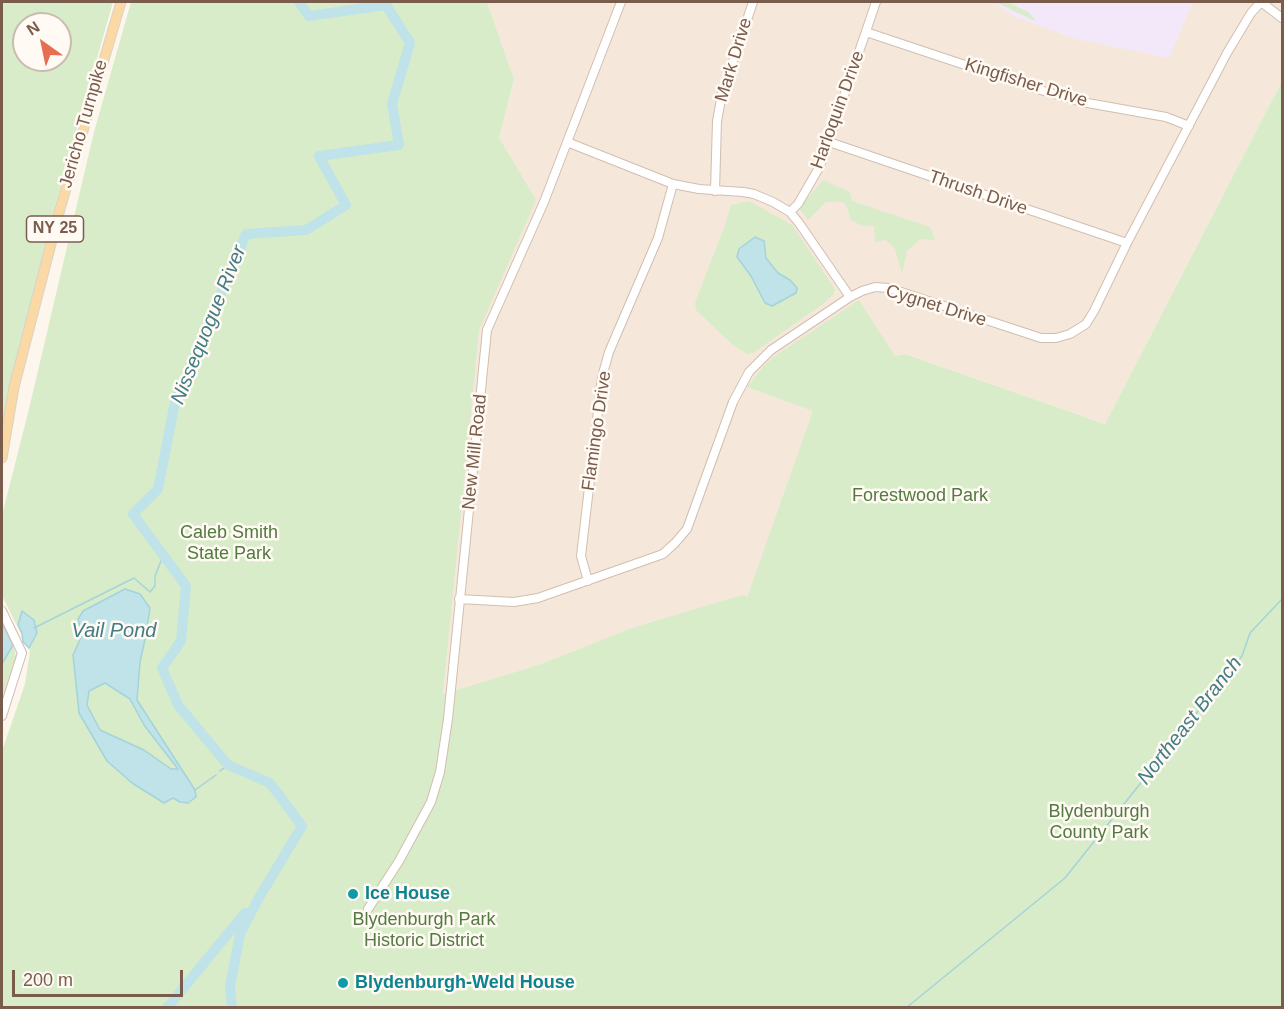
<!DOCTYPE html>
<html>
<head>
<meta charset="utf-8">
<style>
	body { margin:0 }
	#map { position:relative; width:1284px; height:1009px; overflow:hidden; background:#fdf6ec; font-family:Arial,sans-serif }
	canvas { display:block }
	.frame { position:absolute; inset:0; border:3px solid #7a5c4d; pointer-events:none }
	.north { position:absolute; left:12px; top:12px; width:60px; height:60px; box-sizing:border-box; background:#fffaf3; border:2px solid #cabbb1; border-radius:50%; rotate:327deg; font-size:16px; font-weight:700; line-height:24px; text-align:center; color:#7a5c4d }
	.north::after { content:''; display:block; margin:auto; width:21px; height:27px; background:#e76f51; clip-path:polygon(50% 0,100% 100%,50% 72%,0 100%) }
	.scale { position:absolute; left:12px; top:970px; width:171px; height:27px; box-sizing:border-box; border:3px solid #7a5c4d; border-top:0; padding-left:8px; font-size:18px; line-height:21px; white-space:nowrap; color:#7a5c4d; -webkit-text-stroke:4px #fffaf3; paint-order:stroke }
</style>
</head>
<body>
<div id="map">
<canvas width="1284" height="1009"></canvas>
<div class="frame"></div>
<div class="north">N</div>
<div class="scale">200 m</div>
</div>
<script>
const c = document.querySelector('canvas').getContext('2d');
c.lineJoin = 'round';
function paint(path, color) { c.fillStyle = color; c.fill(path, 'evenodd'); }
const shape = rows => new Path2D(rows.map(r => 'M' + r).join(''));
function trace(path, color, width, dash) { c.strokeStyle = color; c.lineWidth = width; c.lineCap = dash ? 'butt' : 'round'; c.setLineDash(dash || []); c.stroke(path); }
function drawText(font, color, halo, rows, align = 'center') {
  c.font = font + ' Arial,sans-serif'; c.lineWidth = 5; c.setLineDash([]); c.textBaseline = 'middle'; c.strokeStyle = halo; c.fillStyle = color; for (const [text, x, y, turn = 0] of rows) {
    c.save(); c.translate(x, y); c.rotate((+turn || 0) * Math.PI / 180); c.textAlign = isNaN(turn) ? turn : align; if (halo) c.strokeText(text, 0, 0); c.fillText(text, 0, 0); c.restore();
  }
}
paint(shape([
	[487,2,1282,2,1282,81,1105,424,905,354,895,357,859,301,764,365,747,387,814,410,747,597,633,628,541,664,443,694,477,323,489,176,514,79]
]), '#f5e8da');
paint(shape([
	[993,2,1193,2,1169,58,1076,39,1015,17]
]), '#f3e8fa');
paint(shape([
	[2,2,113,2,50,224,38,281,2,428],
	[24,24,60,24,60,60,24,60],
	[131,2,487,2,514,79,499,138,536,200,479,330,443,694,541,664,632,628,742,595,747,597,813,411,747,387,764,365,775,356,859,300,895,356,905,354,1105,424,1282,81,1282,1007,2,1007,2,751,25,684,30,651,2,596,2,515,29,409,94,132],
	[995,2,1007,2,1028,12,1037,22],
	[823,180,850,192,852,201,930,227,935,240,920,239,907,251,902,274,895,249,886,240,875,242,874,226,860,225,850,219,848,209,843,202,826,202,808,220,799,208],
	[749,201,792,225,835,289,833,295,823,304,753,353,747,354,733,345,696,310,695,303,725,225,731,205],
	[750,242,764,248,766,258,778,273,790,280,791,297,772,306,737,257,745,244],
	[2,628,13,645,16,656,13,678,2,711]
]), '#d8ecc9');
const water = shape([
	[755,237,764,241,766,258,778,273,790,280,797,288,796,293,772,306,765,303,751,276,737,257,739,249,755,237],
	[125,589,140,594,150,608,146,635,140,662,137,700,195,790,196,797,188,803,180,802,173,798,164,803,132,783,107,761,79,713,73,655,82,635,78,619,83,611,125,589],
	[105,683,130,699,144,725,178,769,171,769,144,750,100,730,87,705,89,691,105,683],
	[22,611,34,620,37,633,29,648,23,642,22,633,18,625,22,611],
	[2,623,13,645,2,664,2,623]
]);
paint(water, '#bfe3e8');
trace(water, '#a5d3da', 1.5);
trace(shape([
	[34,628,134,578,150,592,155,586,155,576,163,556],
	[220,771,228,765],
	[195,790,216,775],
	[906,1008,1065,878,1242,656,1250,633,1282,599]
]), '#a5d3da', 1.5);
trace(shape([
	[167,1008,245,913],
	[232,1008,230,987,240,934,260,896,302,826,270,783,228,765,178,705,162,668,181,641,186,586,133,514,158,489,175,402,246,234,306,230,346,205,319,156,399,145,392,104,410,43,386,5,309,16,299,2]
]), '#bfe3e8', 10);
const minor = shape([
	[1261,2,1282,18],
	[866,32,1037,89,1082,102,1166,117,1189,126],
	[567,142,673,184,699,189,743,192,754,194,773,202,790,212,799,223,850,297],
	[829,142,1127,243],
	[715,191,717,121,722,94,753,2],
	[790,212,798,204,820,166,876,2],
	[588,581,581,556,602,377,609,352,658,238,673,184],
	[459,599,514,602,538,598,663,554,675,543,687,529,733,402,749,372,771,350,850,297,862,291,875,287,889,288,1041,338,1056,338,1070,334,1086,324,1094,311,1127,243,1227,53,1251,13,1261,2],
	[2,611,22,653,2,716],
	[368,909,399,861,431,802,440,772,448,719,487,330,544,202,621,2]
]);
const major = shape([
	[2,458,14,387,60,209,121,2]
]);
trace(minor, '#d1beb0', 10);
trace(major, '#dad1cd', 11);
trace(minor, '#fff', 8);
trace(major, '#fbd9a5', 9);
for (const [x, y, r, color] of [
	[353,894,6,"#0f9aa8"],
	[343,983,6,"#0f9aa8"]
]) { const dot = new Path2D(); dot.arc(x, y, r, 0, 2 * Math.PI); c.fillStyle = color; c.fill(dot); trace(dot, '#fffaf3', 2); }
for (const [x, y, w] of [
	[55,229,57]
]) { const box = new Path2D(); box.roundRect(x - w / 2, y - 13, w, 26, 4.5); c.fillStyle = '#fffaf3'; c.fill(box); trace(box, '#7a5c4d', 1.5); }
drawText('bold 16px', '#7a5c4d', null, [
	["NY 25",55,229]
]);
drawText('18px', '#7a5c4d', '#fffaf3', [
	["Mark Drive",734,60,-73],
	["Kingfisher Drive",1026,83,17],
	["Harloquin Drive",838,110,-70],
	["Jericho Turnpike",84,124,-74],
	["Thrush Drive",978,193,19],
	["Cygnet Drive",936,306,17],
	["Flamingo Drive",597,431,-82],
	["New Mill Road",475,452,-84]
]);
drawText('18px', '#537a41', '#fffaf3', [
	["Forestwood Park",920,496],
	["Caleb Smith",229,533],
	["State Park",229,554],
	["Blydenburgh",1099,812],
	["County Park",1099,833],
	["Blydenburgh Park",424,920],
	["Historic District",424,941]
]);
drawText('bold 18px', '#0d838f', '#fffaf3', [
	["Ice House",365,894],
	["Blydenburgh-Weld House",355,983]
], 'left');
drawText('italic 20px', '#437c86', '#fffaf3', [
	["Nissequogue River",209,325,-68],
	["Vail Pond",114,631],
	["Northeast Branch",1190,721,-52]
]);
</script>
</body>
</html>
